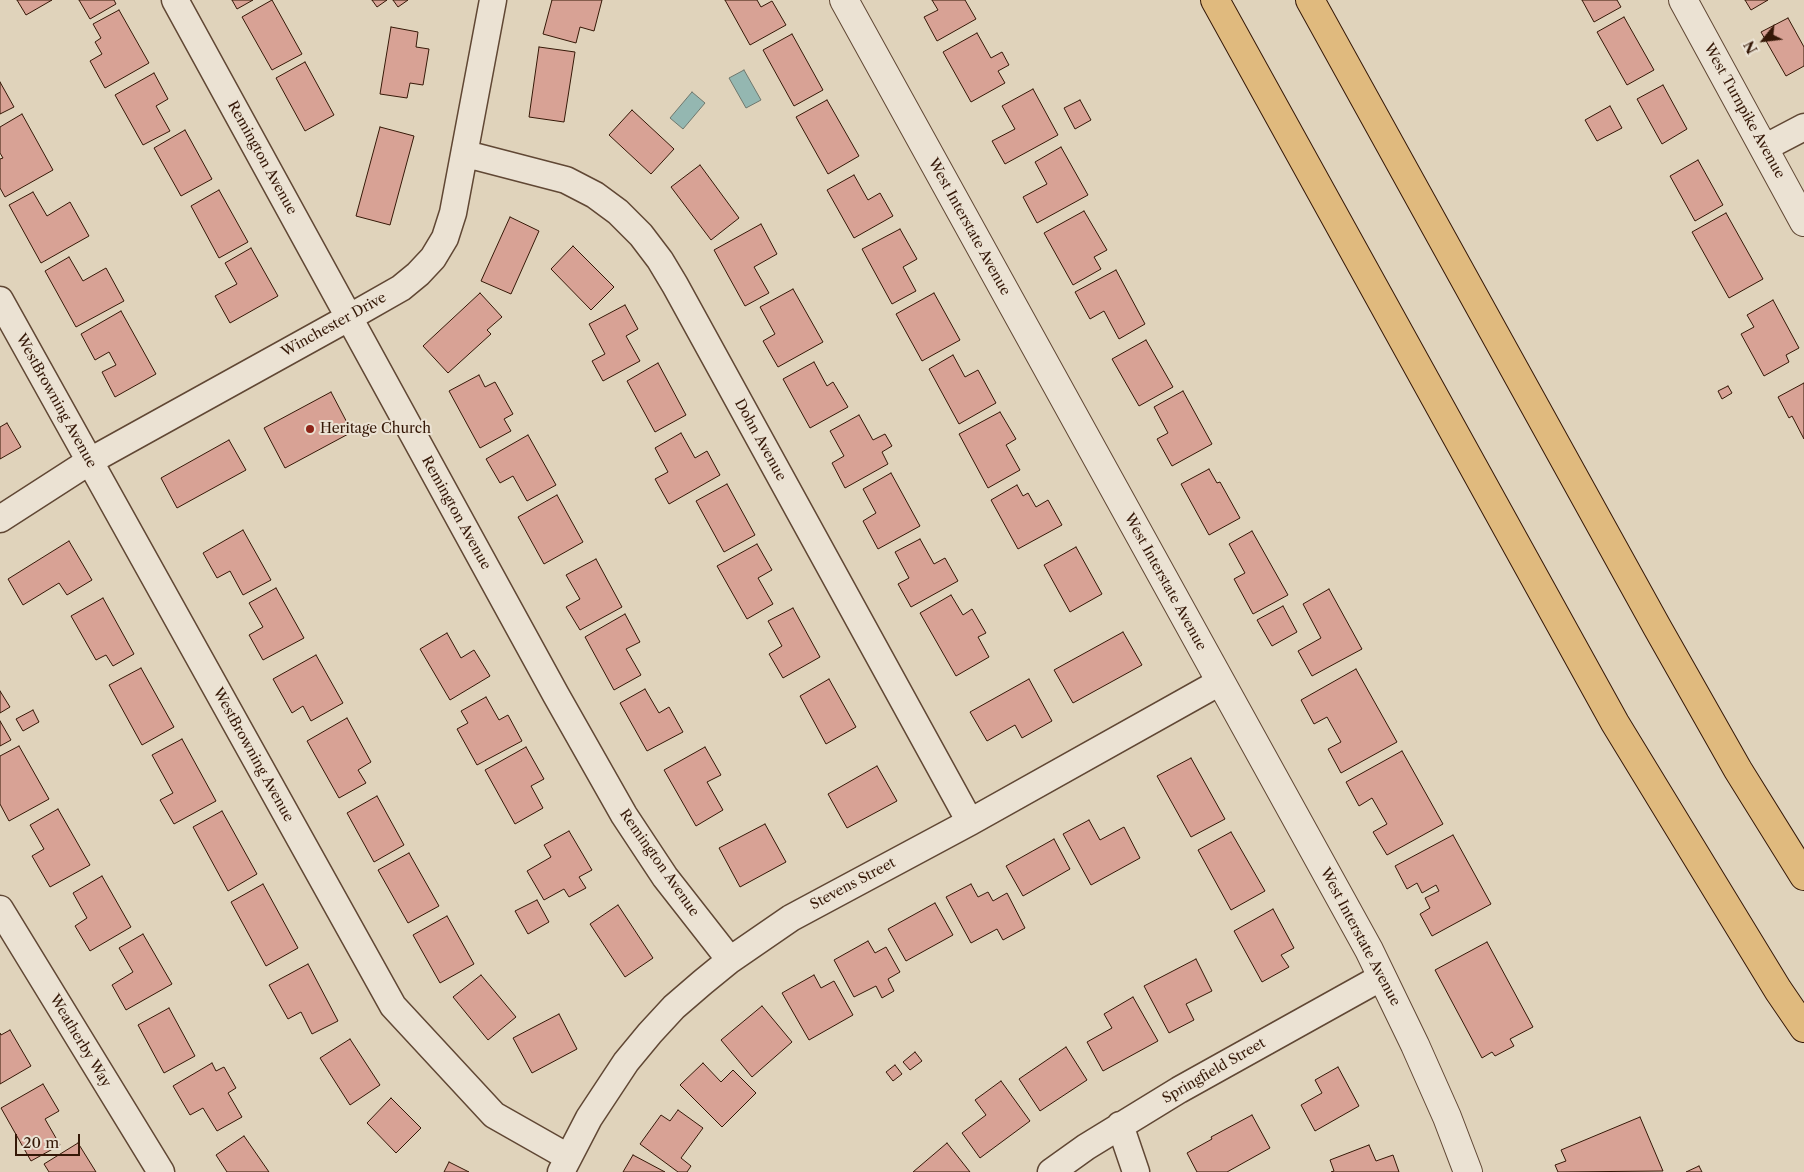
<!DOCTYPE html>
<html>
<head>
<meta charset="utf-8">
<style>
	body { margin:0 }
	#map { position:relative; width:1804px; height:1172px; overflow:hidden; background:#e0d3bb; font-family:"Libre Caslon Text",serif }
	canvas { display:block }
	.north { position:absolute; left:1739px; top:15px; width:50px; height:50px; -webkit-text-stroke:4px #ebe2d3; paint-order:stroke; rotate:241deg; font-size:14px; font-weight:700; line-height:20px; text-align:center; color:#351807 }
	.north::after { content:''; display:block; margin:auto; width:18px; height:22px; background:#351807; clip-path:polygon(50% 0,100% 100%,50% 72%,0 100%) }
	.scale { position:absolute; left:15px; top:1134px; width:65px; height:22px; box-sizing:border-box; border:2px solid #351807; border-top:0; padding-left:6px; font-size:15px; line-height:18px; white-space:nowrap; color:#351807; -webkit-text-stroke:4px #ebe2d3; paint-order:stroke }
</style>
</head>
<body>
<div id="map">
<canvas width="1804" height="1172"></canvas>
<div class="north">N</div>
<div class="scale">20 m</div>
</div>
<script>
const c = document.querySelector('canvas').getContext('2d');
c.lineJoin = 'round';
function paint(path, color) { c.fillStyle = color; c.fill(path, 'evenodd'); }
const shape = rows => new Path2D(rows.map(r => 'M' + r).join(''));
function trace(path, color, width, dash) { c.strokeStyle = color; c.lineWidth = width; c.lineCap = dash ? 'butt' : 'round'; c.setLineDash(dash || []); c.stroke(path); }
function drawText(font, color, halo, rows, align = 'center') {
  c.font = font + ' "Libre Caslon Text",serif'; c.lineWidth = 4; c.setLineDash([]); c.textBaseline = 'middle'; c.strokeStyle = halo; c.fillStyle = color; for (const [text, x, y, turn = 0] of rows) {
    c.save(); c.translate(x, y); c.rotate((+turn || 0) * Math.PI / 180); c.textAlign = isNaN(turn) ? turn : align; if (halo) c.strokeText(text, 0, 0); c.fillText(text, 0, 0); c.restore();
  }
}
const water = shape([
	[744,70,761,100,746,108,729,78,744,70],
	[692,92,705,103,683,129,670,118,692,92]
]);
paint(water, '#94b7b1');
trace(water, '#6e776d', 1);
const building = shape([
	[17,0,52,0,26,15,17,0],
	[79,0,114,0,116,4,90,19,79,0],
	[232,0,253,0,237,9,232,0],
	[272,0,302,54,272,70,242,17,272,0],
	[372,0,387,0,377,7,372,0],
	[393,0,408,0,398,7,393,0],
	[552,0,602,0,594,31,580,27,576,43,543,34,552,0],
	[725,0,757,0,761,7,772,1,786,25,750,45,725,0],
	[932,0,965,0,976,19,937,41,924,17,938,10,932,0],
	[1582,0,1617,0,1621,7,1594,22,1582,0],
	[1745,0,1768,0,1751,10,1745,0],
	[119,10,149,63,105,88,90,61,102,54,95,42,101,38,93,24,119,10],
	[1624,17,1654,70,1627,85,1597,32,1624,17],
	[1788,18,1804,47,1804,66,1786,76,1761,32,1788,18],
	[391,27,418,32,416,47,429,49,423,85,410,83,407,98,380,94,391,27],
	[977,33,991,58,1002,52,1009,65,998,71,1005,83,971,102,943,52,977,33],
	[792,34,823,90,794,106,763,50,792,34],
	[539,47,575,52,564,122,529,117,539,47],
	[305,62,334,115,305,131,276,78,305,62],
	[154,73,168,99,156,106,170,131,143,145,115,95,154,73],
	[0,82,14,107,0,114,0,82],
	[1663,85,1687,129,1662,144,1637,99,1663,85],
	[1033,89,1058,135,1005,164,992,141,1015,129,1002,106,1033,89],
	[827,100,859,156,828,174,796,117,827,100],
	[1080,100,1091,120,1075,129,1064,108,1080,100],
	[1610,106,1622,128,1597,141,1585,120,1610,106],
	[632,110,674,149,651,174,609,135,632,110],
	[22,114,53,170,5,197,0,188,0,159,3,158,0,153,0,127,22,114],
	[380,127,414,136,390,225,356,216,380,127],
	[185,130,212,179,181,196,154,148,185,130],
	[1061,147,1088,195,1037,223,1023,197,1047,184,1035,162,1061,147],
	[1698,160,1723,205,1695,221,1670,176,1698,160],
	[700,165,739,218,711,240,671,187,700,165],
	[854,175,868,200,880,193,893,216,854,238,827,190,854,175],
	[219,190,248,242,219,258,191,206,219,190],
	[33,192,47,216,70,202,89,236,41,263,9,205,33,192],
	[1084,211,1107,250,1094,257,1101,269,1073,285,1044,233,1084,211],
	[1726,213,1763,279,1729,298,1692,232,1726,213],
	[510,217,539,231,511,294,481,281,510,217],
	[761,224,777,254,754,267,769,293,745,306,714,250,761,224],
	[900,229,917,259,903,267,916,291,892,304,862,249,900,229],
	[573,246,614,287,591,310,551,269,573,246],
	[251,248,278,296,230,323,215,296,237,284,225,263,251,248],
	[69,257,83,281,106,268,124,301,76,327,45,271,69,257],
	[1116,270,1145,324,1119,339,1104,311,1090,319,1075,292,1116,270],
	[793,289,823,342,778,367,763,341,775,334,760,307,793,289],
	[480,293,502,317,487,330,491,334,448,373,423,346,480,293],
	[934,293,960,340,922,361,896,314,934,293],
	[1773,300,1799,348,1786,355,1789,362,1764,376,1741,334,1754,327,1747,315,1773,300],
	[625,305,638,329,626,336,640,361,603,381,592,361,605,354,589,324,625,305],
	[121,311,156,374,115,397,102,372,116,365,109,352,95,360,81,334,121,311],
	[1146,340,1173,387,1139,406,1112,359,1146,340],
	[953,355,965,377,978,370,996,403,959,424,929,369,953,355],
	[814,362,827,386,833,382,848,407,810,428,783,379,814,362],
	[658,363,686,415,655,432,627,381,658,363],
	[479,375,485,387,495,382,513,414,504,419,511,431,480,448,449,391,479,375],
	[1804,383,1804,439,1792,416,1789,418,1778,397,1804,383],
	[1728,386,1732,393,1722,399,1718,391,1728,386],
	[1183,391,1212,444,1172,466,1157,439,1168,433,1154,407,1183,391],
	[331,392,352,432,285,468,264,428,331,392],
	[1000,412,1016,439,1006,445,1020,470,988,488,959,434,1000,412],
	[859,415,873,440,885,434,892,446,882,452,888,464,845,488,832,463,844,456,830,431,859,415],
	[7,423,21,447,0,459,0,427,7,423],
	[681,433,695,458,707,451,720,475,669,504,655,479,668,472,655,448,681,433],
	[528,435,556,485,527,501,513,476,500,483,486,459,528,435],
	[229,440,246,470,177,508,161,478,229,440],
	[1209,469,1217,483,1220,482,1240,518,1209,535,1181,484,1209,469],
	[891,473,920,526,878,549,863,521,876,513,863,489,891,473],
	[727,484,755,535,724,552,696,501,727,484],
	[1017,485,1023,496,1028,493,1036,507,1048,500,1062,525,1018,549,991,500,1017,485],
	[557,495,583,542,544,564,518,517,557,495],
	[243,530,271,580,243,595,230,571,217,578,203,553,243,530],
	[1252,531,1288,595,1253,614,1234,579,1245,573,1229,544,1252,531],
	[920,539,934,564,945,558,958,581,911,607,898,584,909,578,895,552,920,539],
	[69,541,92,580,67,595,59,583,23,605,8,579,69,541],
	[757,544,772,570,758,578,773,604,747,619,717,566,757,544],
	[1076,547,1102,594,1070,612,1044,565,1076,547],
	[596,559,622,607,580,630,566,607,580,599,566,575,596,559],
	[276,588,304,638,263,660,249,635,263,627,249,603,276,588],
	[1329,589,1362,649,1312,676,1298,651,1321,638,1303,604,1329,589],
	[951,595,963,615,972,609,986,633,978,637,989,657,956,676,920,613,951,595],
	[103,598,134,654,113,666,106,655,96,660,71,616,103,598],
	[1283,606,1297,632,1272,646,1257,620,1283,606],
	[793,608,820,657,783,678,769,654,782,646,768,621,793,608],
	[625,614,640,642,626,649,641,675,614,690,585,637,625,614],
	[1123,632,1142,665,1073,703,1054,670,1123,632],
	[447,633,461,658,474,650,490,676,450,700,420,649,447,633],
	[316,655,343,703,311,721,303,706,292,713,273,679,316,655],
	[141,668,174,727,142,745,109,685,141,668],
	[1356,669,1397,742,1341,773,1328,749,1341,742,1327,717,1314,724,1301,700,1356,669],
	[829,679,856,727,826,744,800,696,829,679],
	[1029,679,1052,721,1022,738,1015,725,987,741,970,712,1029,679],
	[645,689,659,713,669,707,683,732,647,751,620,703,645,689],
	[0,691,10,707,0,713,0,691],
	[486,697,499,720,508,715,522,741,477,765,457,729,468,723,461,711,486,697],
	[33,710,39,722,23,731,16,719,33,710],
	[347,718,371,762,358,770,366,783,339,798,307,741,347,718],
	[0,721,11,740,0,746,0,721],
	[182,739,216,801,174,824,160,800,173,793,152,755,182,739],
	[19,746,49,799,9,821,0,804,0,756,19,746],
	[526,747,544,779,531,786,543,808,515,824,485,770,526,747],
	[705,747,721,775,707,782,723,810,696,826,664,770,705,747],
	[1402,751,1443,824,1387,855,1373,832,1387,824,1372,798,1359,806,1346,782,1402,751],
	[1191,758,1225,819,1191,837,1157,776,1191,758],
	[877,766,897,801,847,828,828,794,877,766],
	[377,796,404,845,374,862,347,813,377,796],
	[58,809,90,865,50,887,32,856,44,849,30,825,58,809],
	[222,811,257,874,228,891,193,827,222,811],
	[1089,820,1100,840,1124,827,1140,858,1091,885,1063,834,1089,820],
	[765,824,786,862,740,887,719,848,765,824],
	[569,831,592,870,579,877,586,888,569,897,564,889,544,900,527,871,551,857,544,845,569,831],
	[1231,832,1265,891,1231,910,1198,850,1231,832],
	[1453,835,1491,904,1432,936,1420,914,1430,908,1425,898,1439,891,1436,885,1422,893,1417,883,1407,889,1395,866,1453,835],
	[1054,839,1070,869,1023,896,1006,866,1054,839],
	[409,853,439,906,408,923,378,870,409,853],
	[102,876,131,927,90,951,75,926,87,918,73,893,102,876],
	[263,884,298,948,266,966,231,902,263,884],
	[971,884,978,897,988,892,993,901,1007,893,1025,928,1003,940,997,929,971,943,946,897,971,884],
	[537,900,549,922,528,934,515,911,537,900],
	[935,903,953,935,906,961,888,929,935,903],
	[618,905,653,958,625,977,590,924,618,905],
	[1273,909,1294,948,1281,955,1289,967,1262,982,1234,931,1273,909],
	[447,916,474,964,440,983,413,935,447,916],
	[143,934,172,984,126,1010,112,985,133,972,119,948,143,934],
	[868,941,875,953,886,947,900,972,888,979,894,991,882,998,876,986,854,997,834,960,868,941],
	[1487,942,1533,1027,1510,1039,1514,1046,1495,1056,1492,1052,1482,1058,1435,970,1487,942],
	[1196,959,1212,991,1186,1004,1194,1020,1169,1033,1144,986,1196,959],
	[308,964,338,1021,312,1034,301,1012,288,1019,269,985,308,964],
	[481,975,516,1017,488,1040,453,997,481,975],
	[814,975,821,988,834,981,853,1015,809,1040,782,993,814,975],
	[1133,997,1158,1041,1103,1071,1087,1042,1112,1028,1104,1014,1133,997],
	[762,1006,792,1042,752,1077,721,1040,762,1006],
	[169,1008,195,1056,164,1073,138,1025,169,1008],
	[559,1014,577,1049,532,1073,513,1038,559,1014],
	[10,1030,31,1066,0,1084,0,1033,1,1035,10,1030],
	[350,1039,380,1085,350,1105,320,1058,350,1039],
	[1066,1047,1087,1080,1040,1111,1019,1079,1066,1047],
	[915,1052,922,1061,910,1070,903,1062,915,1052],
	[212,1063,216,1071,224,1067,236,1088,228,1093,242,1117,217,1131,203,1108,190,1115,173,1086,212,1063],
	[703,1063,721,1082,733,1070,756,1093,722,1127,680,1085,703,1063],
	[895,1065,902,1074,893,1081,886,1072,895,1065],
	[1338,1067,1359,1106,1315,1131,1301,1105,1322,1093,1315,1080,1338,1067],
	[1001,1081,1030,1121,980,1158,962,1133,986,1115,975,1100,1001,1081],
	[43,1084,59,1111,45,1119,60,1145,31,1161,1,1108,43,1084],
	[391,1098,421,1128,396,1153,367,1123,391,1098],
	[678,1110,703,1128,681,1158,691,1166,687,1172,678,1172,640,1144,661,1115,670,1121,678,1110],
	[1252,1115,1270,1148,1227,1172,1197,1172,1187,1153,1212,1139,1211,1137,1252,1115],
	[1640,1117,1663,1171,1558,1172,1555,1165,1566,1161,1561,1150,1640,1117],
	[244,1136,269,1172,227,1172,216,1155,244,1136],
	[78,1143,96,1172,49,1172,44,1164,78,1143],
	[947,1143,970,1172,913,1172,947,1143],
	[1369,1145,1376,1161,1393,1155,1399,1172,1331,1172,1334,1171,1330,1160,1369,1145],
	[633,1155,665,1172,623,1172,633,1155],
	[449,1162,469,1172,444,1172,449,1162],
	[1699,1166,1702,1172,1686,1172,1699,1166]
]);
paint(building, '#d8a295');
trace(building, '#351807', 1);
const minor = shape([
	[175,0,556,695,624,815,665,877,730,960],
	[1764,148,1804,127],
	[466,154,566,180,595,195,618,212,641,235,660,260,675,285,970,822],
	[0,300,393,1006,494,1115,568,1157],
	[0,519,90,461,350,317,401,288,418,274,433,258,445,238,453,213,493,0],
	[0,909,161,1172],
	[1120,1125,1136,1172],
	[561,1172,589,1118,626,1062,650,1033,674,1007,703,982,730,960,791,918,970,822,1220,682],
	[1051,1172,1086,1147,1179,1090,1382,977]
]);
const tertiary = shape([
	[844,0,1369,950,1415,1045,1447,1117,1468,1172],
	[1683,0,1804,222]
]);
const motorway = shape([
	[1215,0,1615,723,1778,990,1804,1028],
	[1310,0,1657,627,1738,770,1804,876]
]);
trace(minor, '#604734', 29);
trace(tertiary, '#604734', 30);
trace(motorway, '#351807', 30);
trace(minor, '#ebe2d3', 26);
trace(tertiary, '#ebe2d3', 28);
trace(motorway, '#e0ba7e', 28);
for (const [x, y, r, color] of [
	[310,429,5,"#8f2418"]
]) { const dot = new Path2D(); dot.arc(x, y, r, 0, 2 * Math.PI); c.fillStyle = color; c.fill(dot); trace(dot, '#ebe2d3', 2); }
drawText('14px', '#351807', '#ebe2d3', [
	["West Turnpike Avenue",1744,111,61],
	["Remington Avenue",262,158,61],
	["West Interstate Avenue",969,227,61],
	["Winchester Drive",334,325,-29],
	["WestBrowning Avenue",56,401,61],
	["Dohn Avenue",760,440,61],
	["Remington Avenue",456,513,61],
	["West Interstate Avenue",1165,582,61],
	["WestBrowning Avenue",253,755,61],
	["Remington Avenue",659,863,55],
	["Stevens Street",853,884,-28],
	["West Interstate Avenue",1360,937,62],
	["Weatherby Way",80,1041,59],
	["Springfield Street",1214,1071,-30]
]);
drawText('14px', '#351807', '#ebe2d3', [
	["Heritage Church",320,429]
], 'left');
</script>
</body>
</html>
